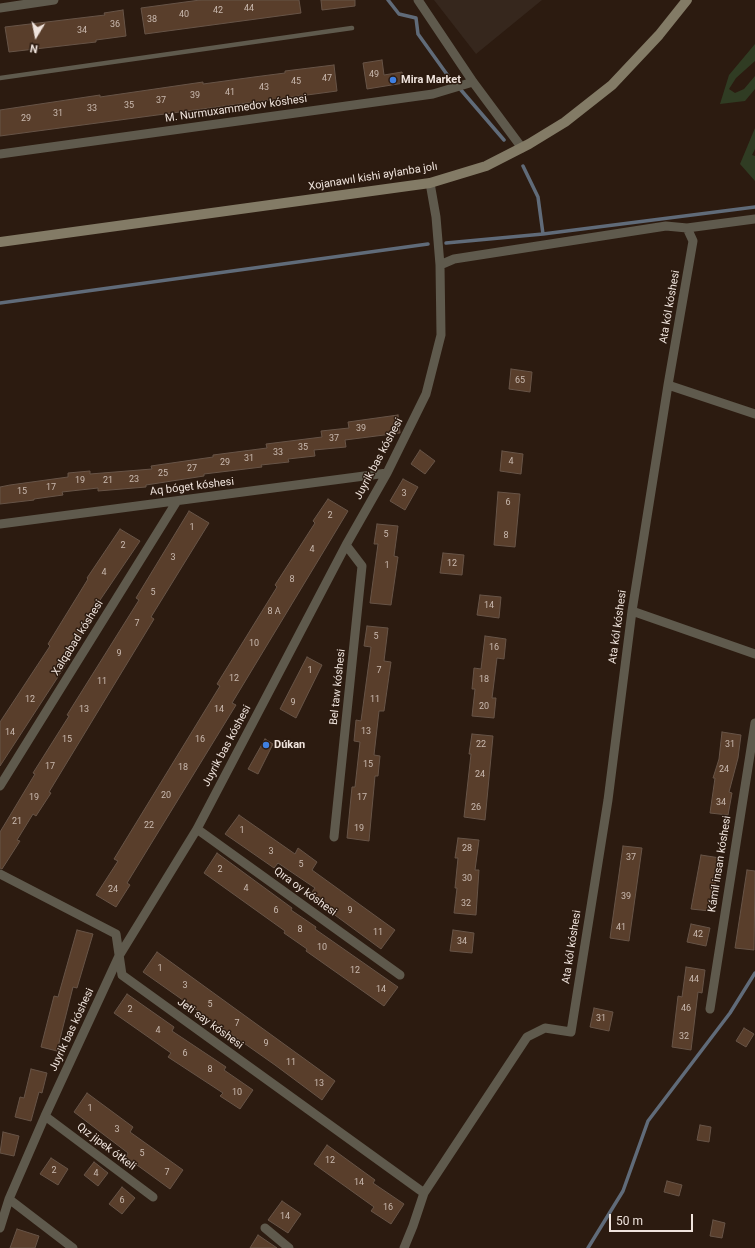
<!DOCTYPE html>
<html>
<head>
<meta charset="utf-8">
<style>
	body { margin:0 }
	#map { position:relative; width:755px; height:1248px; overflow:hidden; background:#2c1b10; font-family:Roboto,sans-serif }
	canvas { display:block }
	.north { position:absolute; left:16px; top:16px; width:40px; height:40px; -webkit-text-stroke:3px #2c1b10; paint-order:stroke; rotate:190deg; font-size:11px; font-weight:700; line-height:16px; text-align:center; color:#efe3dc }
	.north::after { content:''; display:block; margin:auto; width:14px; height:18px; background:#efe3dc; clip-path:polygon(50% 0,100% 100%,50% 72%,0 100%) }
	.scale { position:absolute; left:609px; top:1214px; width:84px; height:18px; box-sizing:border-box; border:2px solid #efe3dc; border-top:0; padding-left:5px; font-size:12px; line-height:14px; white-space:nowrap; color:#efe3dc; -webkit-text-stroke:3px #2c1b10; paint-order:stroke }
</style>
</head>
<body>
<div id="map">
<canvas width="755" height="1248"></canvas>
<div class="north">N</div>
<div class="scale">50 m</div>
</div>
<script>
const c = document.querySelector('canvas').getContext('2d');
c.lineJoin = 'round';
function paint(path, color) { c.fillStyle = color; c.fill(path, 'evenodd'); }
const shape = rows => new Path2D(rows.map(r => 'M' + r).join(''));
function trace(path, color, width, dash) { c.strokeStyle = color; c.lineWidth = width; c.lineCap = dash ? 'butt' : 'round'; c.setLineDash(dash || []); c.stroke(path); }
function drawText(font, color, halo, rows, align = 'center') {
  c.font = font + ' Roboto,sans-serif'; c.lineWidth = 3; c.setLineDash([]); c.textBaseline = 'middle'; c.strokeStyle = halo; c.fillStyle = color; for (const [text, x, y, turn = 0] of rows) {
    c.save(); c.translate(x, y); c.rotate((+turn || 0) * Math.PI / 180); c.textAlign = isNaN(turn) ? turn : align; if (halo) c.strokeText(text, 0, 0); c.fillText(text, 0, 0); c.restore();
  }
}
paint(shape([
	[434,0,542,0,476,54]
]), '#36271d');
paint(shape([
	[755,44,755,61,736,78,729,89,735,93,744,89,755,76,755,89,745,101,720,104,729,75],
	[755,128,755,149,752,155,755,156,755,181,740,164]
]), '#303c23');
trace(shape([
	[388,0,399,14,416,18,418,34,451,80],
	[461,90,504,140],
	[523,166,538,197,543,234],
	[446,243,543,234,755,207],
	[0,303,428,244],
	[588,1248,623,1191,648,1121,730,1013,755,973]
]), '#606b79', 3.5);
const building = shape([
	[200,0,299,0,301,13,145,34,141,8,200,0],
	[321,0,355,0,355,6,322,10,321,0],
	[123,10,126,36,96,40,96,42,9,52,5,27,105,15,104,13,123,10],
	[382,60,384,75,402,72,404,83,367,89,363,63,382,60],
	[334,65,337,91,0,136,0,110,100,95,100,97,203,82,203,84,254,77,285,73,285,71,334,65],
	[511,369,532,372,530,392,509,389,511,369],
	[398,415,400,433,345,440,346,447,314,450,315,456,288,459,289,462,261,465,262,467,204,474,204,476,146,485,146,487,98,491,98,488,62,492,63,495,34,499,34,500,0,504,0,487,10,485,68,477,68,473,90,471,90,474,152,469,151,466,213,457,213,455,267,448,266,444,322,437,321,431,349,428,348,422,398,415],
	[420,450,435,461,425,474,411,464,420,450],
	[502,451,523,454,521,474,500,471,502,451],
	[403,479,418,487,405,510,390,501,403,479],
	[498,492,520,494,515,547,494,545,498,492],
	[328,499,348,511,232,703,236,705,127,883,130,885,116,907,96,895,118,861,114,859,220,686,217,684,277,587,275,585,315,523,313,521,328,499],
	[189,511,209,523,151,617,154,619,49,792,51,793,36,816,33,814,17,840,20,841,2,869,0,868,0,832,35,774,33,773,69,716,67,715,139,600,136,598,189,511],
	[377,524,398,526,394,556,398,557,391,605,370,603,378,544,374,544,377,524],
	[120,529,140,541,98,603,100,604,65,662,67,663,0,766,0,722,50,646,48,644,88,579,87,578,120,529],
	[443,553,464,555,462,575,440,573,443,553],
	[480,595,501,597,499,618,477,615,480,595],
	[367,626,388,628,384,661,391,662,384,711,379,711,374,755,380,756,378,776,375,776,369,841,347,838,352,787,355,787,360,742,354,741,356,720,361,721,371,647,364,646,367,626],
	[485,636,506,639,504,659,497,658,492,698,496,698,494,718,472,716,475,689,472,689,474,668,481,669,485,636],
	[307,657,322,665,296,718,280,709,307,657],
	[722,732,741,735,738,758,729,792,732,793,728,815,710,813,715,778,713,778,719,759,722,732],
	[472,734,493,736,485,820,464,817,471,754,469,754,472,734],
	[265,739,273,744,258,774,248,769,265,739],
	[239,815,295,854,298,848,317,862,312,870,395,930,381,949,309,896,315,888,278,863,274,868,225,834,239,815],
	[458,838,479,840,475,870,479,870,476,915,454,913,457,888,455,888,458,858,455,858,458,838],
	[623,846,642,848,629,941,610,938,623,846],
	[217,853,292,908,291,910,316,927,315,929,398,987,384,1006,306,951,307,949,284,933,285,931,204,873,217,853],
	[701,855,720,858,710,911,691,909,701,855],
	[747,870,755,871,754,950,735,948,747,870],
	[691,924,710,928,706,946,687,942,691,924],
	[77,930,93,934,77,988,73,987,57,1051,41,1047,54,996,58,997,77,930],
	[453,930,474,933,472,953,450,951,453,930],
	[157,952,335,1081,322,1100,275,1065,143,972,157,952],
	[686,967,705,970,702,993,698,992,691,1050,672,1047,678,996,682,997,686,967],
	[127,994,174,1027,172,1031,226,1067,224,1070,253,1090,240,1109,220,1096,223,1093,168,1057,171,1053,114,1013,127,994],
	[594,1008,613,1012,609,1031,590,1027,594,1008],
	[744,1028,754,1034,746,1047,736,1041,744,1028],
	[31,1069,47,1073,42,1093,39,1092,31,1121,15,1117,20,1097,24,1098,31,1069],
	[87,1093,133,1127,130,1132,183,1170,170,1189,126,1157,128,1153,74,1112,87,1093],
	[700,1125,711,1127,709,1142,697,1140,700,1125],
	[3,1132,19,1136,14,1156,0,1153,3,1132],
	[327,1145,375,1180,373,1183,404,1204,391,1224,371,1211,374,1207,314,1164,327,1145],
	[51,1158,68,1169,58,1185,40,1174,51,1158],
	[94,1162,108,1173,98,1186,84,1175,94,1162],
	[667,1181,682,1185,679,1196,664,1192,667,1181],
	[122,1187,135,1198,122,1214,109,1204,122,1187],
	[282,1201,301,1214,288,1233,268,1220,282,1201],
	[713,1220,725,1223,722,1238,710,1236,713,1220],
	[17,1229,39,1236,35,1248,10,1248,17,1229],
	[258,1235,277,1248,250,1248,258,1235]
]);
paint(building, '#593e2b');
trace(building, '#675447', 1);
trace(shape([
	[0,78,352,28]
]), '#5f5a4d', 4.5);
trace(shape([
	[418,0,473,82,522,148],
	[0,8,54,0],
	[0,154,433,94,473,82],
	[440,265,454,259,666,226,687,228,755,219],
	[668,385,755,414],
	[0,524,387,473],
	[632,611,755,654],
	[0,786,177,501],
	[197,829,400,975],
	[334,837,362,566,346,545],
	[0,874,116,934,122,975,424,1193],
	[710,1009,755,723],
	[45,1116,153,1197],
	[9,1199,73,1248],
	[0,1228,9,1199,45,1116,119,956,197,829,346,545,387,473,426,394,441,335,440,265,436,217,430,183],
	[265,1228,289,1248],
	[404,1248,413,1226,424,1193,527,1037,545,1028,571,1032,608,800,632,611,668,385,693,241,687,228]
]), '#5f5a4d', 9);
trace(shape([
	[0,242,430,183,486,166,529,144,565,122,612,85,659,35,687,0]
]), '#837b66', 10);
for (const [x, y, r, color] of [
	[393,80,4,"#3f7fe0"],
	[266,745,4,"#3f7fe0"]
]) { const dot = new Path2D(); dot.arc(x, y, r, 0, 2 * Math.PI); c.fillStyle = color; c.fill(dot); trace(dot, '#2c1b10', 1.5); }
drawText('9px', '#cabab0', null, [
	["44",249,9],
	["42",218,11],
	["40",184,15],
	["38",152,20],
	["36",115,25],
	["34",82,31],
	["49",374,75],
	["47",327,79],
	["45",296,82],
	["43",264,88],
	["41",230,93],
	["39",195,96],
	["37",161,101],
	["35",129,106],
	["33",92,109],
	["31",58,114],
	["29",26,119],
	["65",520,381],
	["39",361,429],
	["37",334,439],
	["35",303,448],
	["33",278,453],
	["31",249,459],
	["4",511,462],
	["29",225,463],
	["27",192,469],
	["25",163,474],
	["23",134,480],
	["19",80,481],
	["21",108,481],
	["17",51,488],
	["15",22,492],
	["3",404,494],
	["6",508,503],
	["2",330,516],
	["1",192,528],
	["5",386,535],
	["8",506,536],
	["2",123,546],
	["4",312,550],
	["3",173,558],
	["12",452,564],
	["1",387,566],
	["4",104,573],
	["8",292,580],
	["5",153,593],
	["14",489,606],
	["8 А",274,612],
	["7",137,624],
	["5",376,637],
	["10",254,644],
	["16",494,648],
	["9",119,654],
	["1",310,671],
	["7",379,671],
	["12",234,679],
	["18",484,680],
	["11",102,682],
	["12",30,700],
	["11",375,700],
	["9",293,703],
	["20",484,707],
	["13",84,710],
	["14",219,710],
	["13",366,732],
	["14",10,733],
	["15",67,740],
	["16",200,740],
	["22",481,745],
	["31",730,745],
	["15",368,765],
	["17",50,767],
	["18",183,768],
	["24",724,770],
	["24",480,775],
	["20",166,796],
	["19",34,798],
	["17",362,798],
	["34",721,803],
	["26",476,808],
	["21",17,822],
	["22",149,826],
	["19",359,829],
	["1",242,831],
	["28",467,849],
	["3",271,852],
	["37",631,858],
	["5",301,865],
	["2",220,870],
	["30",467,879],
	["4",246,889],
	["24",113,890],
	["39",626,897],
	["32",466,904],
	["6",276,911],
	["9",350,911],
	["41",621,928],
	["8",300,930],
	["11",378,933],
	["42",698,935],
	["34",462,942],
	["10",322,948],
	["1",160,969],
	["12",355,971],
	["44",694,980],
	["3",185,986],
	["14",381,990],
	["5",210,1005],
	["46",686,1009],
	["2",130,1010],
	["31",601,1019],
	["7",237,1024],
	["4",158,1031],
	["32",684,1037],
	["9",266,1044],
	["6",185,1054],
	["11",291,1063],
	["8",210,1070],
	["13",319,1084],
	["10",237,1093],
	["1",90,1109],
	["3",117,1130],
	["5",142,1154],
	["12",330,1161],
	["2",54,1171],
	["7",167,1173],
	["4",96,1174],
	["14",359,1183],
	["6",122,1201],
	["16",388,1208],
	["14",285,1217]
]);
drawText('bold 11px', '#efe3dc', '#2c1b10', [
	["Mira Market",401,80],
	["Dúkan",274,745]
], 'left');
drawText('11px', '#efe3dc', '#2c1b10', [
	["M. Nurmuxammedov kóshesi",236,109,-8],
	["Xojanawıl kishi aylanba jolı",373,177,-9],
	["Ata kól kóshesi",670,307,-80],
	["Juyrik bas kóshesi",379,459,-62],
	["Aq bóget kóshesi",192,487,-7],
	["Ata kól kóshesi",618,627,-82],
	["Xalqabad kóshesi",78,638,-58],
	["Bel taw kóshesi",338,687,-84],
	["Juyrik bas kóshesi",227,746,-62],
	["Kámil insan kóshesi",720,864,-81],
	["Qıra oy kóshesi",305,892,36],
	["Ata kól kóshesi",572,947,-81],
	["Jeti say kóshesi",210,1024,36],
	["Juyrik bas kóshesi",72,1030,-65],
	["Qız jipek ótkeli",106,1147,37]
]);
</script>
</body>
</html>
